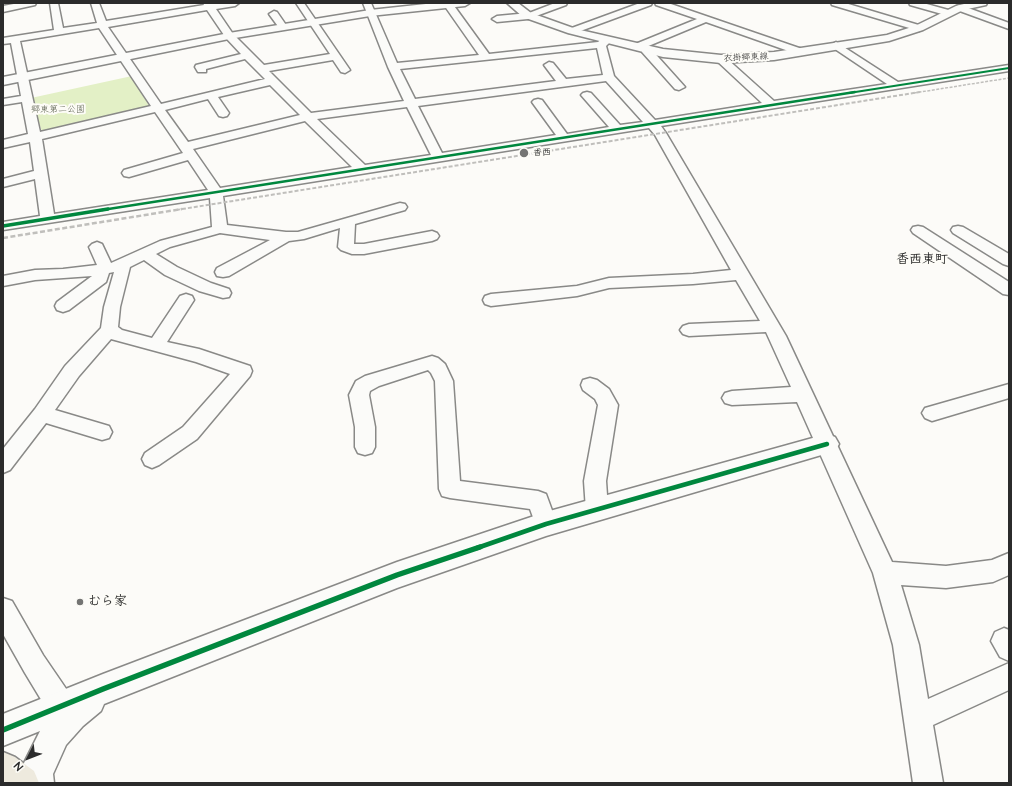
<!DOCTYPE html>
<html>
<head>
<meta charset="utf-8">
<style>
	body { margin:0 }
	#map { position:relative; width:1012px; height:786px; overflow:hidden; background:#fcfbf8; font-family:"Architects Daughter",sans-serif }
	canvas { display:block }
	.frame { position:absolute; inset:0; border:4px solid #2b2b2b; pointer-events:none }
	.north { position:absolute; left:8px; top:738px; width:40px; height:40px; -webkit-text-stroke:3px #fdfcf7; paint-order:stroke; rotate:228deg; font-size:11px; font-weight:700; line-height:16px; text-align:center; color:#2b2b2b }
	.north::after { content:''; display:block; margin:auto; width:14px; height:18px; background:#2b2b2b; clip-path:polygon(50% 0,100% 100%,50% 72%,0 100%) }
</style>
</head>
<body>
<div id="map">
<canvas width="1012" height="786"></canvas>
<div class="frame"></div>
<div class="north">N</div>
</div>
<script>
const c = document.querySelector('canvas').getContext('2d');
c.lineJoin = 'round';
function paint(path, color) { c.fillStyle = color; c.fill(path, 'evenodd'); }
const shape = rows => new Path2D(rows.map(r => 'M' + r).join(''));
function trace(path, color, width, dash) { c.strokeStyle = color; c.lineWidth = width; c.lineCap = dash ? 'butt' : 'round'; c.setLineDash(dash || []); c.stroke(path); }
function drawText(font, color, halo, rows, align = 'center') {
  c.font = font + ' "Architects Daughter","Klee One",sans-serif'; c.lineWidth = 4; c.setLineDash([]); c.textBaseline = 'middle'; c.strokeStyle = halo; c.fillStyle = color; for (const [text, x, y, turn = 0] of rows) {
    c.save(); c.translate(x, y); c.rotate((+turn || 0) * Math.PI / 180); c.textAlign = isNaN(turn) ? turn : align; if (halo) c.strokeText(text, 0, 0); c.fillText(text, 0, 0); c.restore();
  }
}
paint(shape([
	[132,76,149,106,42,132,31,98]
]), '#e3f0c6');
const minor = shape([
	[19,3,36,3,35,5,3,12,3,6,19,3],
	[50,3,58,3,63,28,97,23,91,3,99,3,106,21,204,5,203,3,239,3,235,6,216,9,233,34,264,65,330,54,296,3,304,3,350,70,345,73,341,72,333,60,269,71,311,113,404,101,388,67,363,3,371,3,397,63,479,55,444,5,446,3,452,3,489,54,598,42,603,38,611,38,612,40,606,46,614,76,655,120,762,103,717,61,716,59,717,57,721,56,725,57,774,101,887,84,832,47,831,45,836,42,898,82,1009,65,1009,71,661,126,666,133,786,336,892,562,946,566,992,560,1009,553,1009,575,993,582,946,588,901,585,919,645,928,699,1009,663,1009,690,933,725,943,783,913,783,893,645,873,573,797,402,732,405,725,403,722,398,725,393,732,391,791,387,766,332,689,336,683,334,680,330,683,326,689,324,760,321,736,280,693,284,609,288,577,296,491,306,485,304,483,300,485,296,491,294,577,286,609,278,693,274,731,270,655,135,649,128,223,196,227,225,286,232,298,232,400,203,405,204,407,207,405,210,355,224,354,244,364,244,432,231,437,233,439,236,437,239,432,241,364,254,352,254,341,250,338,247,340,228,304,239,289,241,229,276,223,277,217,276,215,272,217,268,270,240,220,233,170,247,156,254,177,267,211,283,229,289,231,293,229,297,223,298,199,291,165,275,144,260,130,267,120,307,118,327,122,330,152,338,180,296,186,294,192,296,194,300,167,342,199,349,250,366,252,371,250,376,197,439,159,465,152,468,145,465,142,459,145,453,183,427,230,374,196,362,111,339,79,376,55,410,109,426,112,432,109,438,102,440,46,423,10,470,3,473,3,449,35,409,65,366,101,328,104,307,114,272,109,273,106,282,69,310,63,312,57,310,55,306,57,302,92,276,35,280,3,286,3,276,35,270,63,269,97,265,89,247,92,244,97,242,102,244,111,263,160,241,212,227,210,198,3,230,3,222,40,216,35,179,3,187,3,179,34,171,30,142,3,148,3,140,28,134,22,102,3,105,3,99,21,96,11,43,3,44,3,38,54,30,50,3],
	[207,10,226,38,241,54,196,65,195,67,198,72,206,72,206,69,245,59,265,79,161,104,108,27,207,10],
	[99,28,151,106,40,132,20,41,99,28],
	[597,48,603,75,566,79,553,63,549,62,544,65,556,81,415,99,400,69,597,48],
	[606,81,643,122,620,125,591,93,587,92,583,93,581,95,609,127,567,134,542,100,538,99,534,100,532,102,556,135,442,153,418,106,606,81],
	[270,85,300,115,188,142,165,110,208,99,219,116,223,117,227,116,229,113,218,97,270,85],
	[407,107,431,155,365,165,317,119,407,107],
	[155,112,183,153,124,170,122,173,124,176,129,177,188,160,208,190,54,214,42,139,155,112],
	[305,121,352,167,220,188,193,149,305,121],
	[555,3,567,3,566,5,528,19,497,22,492,19,497,16,529,13,555,3],
	[640,3,652,3,651,5,575,33,569,33,567,31,569,29,640,3],
	[655,3,668,3,805,50,806,52,801,55,797,54,706,22,646,47,650,48,685,87,679,90,675,89,642,52,642,49,637,50,632,47,633,45,697,19,656,5,655,3],
	[831,3,845,3,922,26,924,28,919,31,916,30,832,5,831,3],
	[909,3,923,3,952,11,954,13,949,16,910,5,909,3],
	[960,5,1009,23,1009,29,957,10,955,8,957,6,960,5],
	[274,11,277,12,286,25,288,27,286,29,280,29,269,14,274,11],
	[918,226,923,227,1009,282,1009,295,1003,294,913,233,911,230,913,227,918,226],
	[958,226,963,227,1009,254,1009,266,1003,264,953,233,951,230,953,227,958,226],
	[432,356,438,358,445,364,453,381,460,481,538,491,546,494,557,524,554,531,546,534,538,531,530,509,450,498,442,496,439,489,435,381,431,373,428,370,379,386,370,391,369,395,375,427,375,447,372,453,365,455,358,453,355,447,355,427,349,395,356,381,365,376,432,356],
	[590,378,597,380,609,389,618,405,606,481,608,510,605,517,597,520,589,517,586,510,584,481,598,405,595,399,583,390,581,385,583,380,590,378],
	[1009,384,1009,398,932,421,925,418,922,413,925,408,1009,384],
	[3,598,12,601,43,655,71,696,75,706,71,716,61,720,51,716,25,673,3,634,3,598],
	[1004,628,1009,630,1009,661,1000,657,991,641,995,632,1004,628]
]);
const tertiary = shape([
	[435,3,470,3,465,6,370,16,229,39,3,85,3,77,229,33,370,10,435,3],
	[827,434,835,437,839,444,835,451,546,536,397,588,104,704,101,711,83,726,66,745,53,774,54,783,20,783,19,773,40,731,3,746,3,714,103,674,397,562,546,512,827,434]
]);
const secondary = shape([
	[507,3,518,3,531,13,576,29,663,49,721,55,774,52,887,35,915,26,956,6,968,3,987,3,986,5,963,10,923,30,889,41,774,60,721,63,663,57,568,33,523,17,507,3]
]);
const primary = shape([
	[3,752,15,757,34,771,39,783,3,783,3,752]
]);
trace(minor, '#898987', 3);
trace(tertiary, '#898987', 3);
trace(secondary, '#898987', 3);
trace(primary, '#898987', 3);
paint(minor, '#fbfbf9');
paint(tertiary, '#fbfbf9');
paint(secondary, '#fbfbf9');
paint(primary, '#eeeade');
trace(shape([
	[914,93,1009,78]
]), '#c0bfbc', 1.5, [3, 1.5]);
trace(shape([
	[176,210,920,92]
]), '#c0bfbc', 2, [4, 2]);
trace(shape([
	[3,238,182,209]
]), '#c0bfbc', 2.5, [5, 2.5]);
trace(shape([
	[849,93,1009,68]
]), '#00873e', 2);
trace(shape([
	[102,210,855,92]
]), '#00873e', 2.5);
trace(shape([
	[3,226,108,209]
]), '#00873e', 3.5);
trace(shape([
	[477,548,546,524,827,444]
]), '#00873e', 4.5);
trace(shape([
	[3,730,103,689,397,575,480,547]
]), '#00873e', 5.5);
for (const [x, y, r, color] of [
	[524,153,5,"#747473"],
	[80,602,4,"#747473"]
]) { const dot = new Path2D(); dot.arc(x, y, r, 0, 2 * Math.PI); c.fillStyle = color; c.fill(dot); trace(dot, '#fdfcf7', 1.5); }
drawText('9px', '#2b2b2b', '#fdfcf7', [
	["衣掛郷東線",746,58,-3]
]);
drawText('9px', '#545a48', '#fdfcf7', [
	["郷東第二公園",58,110]
]);
drawText('bold 9px', '#2b2b2b', '#fdfcf7', [
	["香西",533,153]
], 'left');
drawText('bold 13px', '#2b2b2b', '#fdfcf7', [
	["香西東町",922,260]
]);
drawText('bold 13px', '#2b2b2b', '#fdfcf7', [
	["むら家",88,602]
], 'left');
</script>
</body>
</html>
